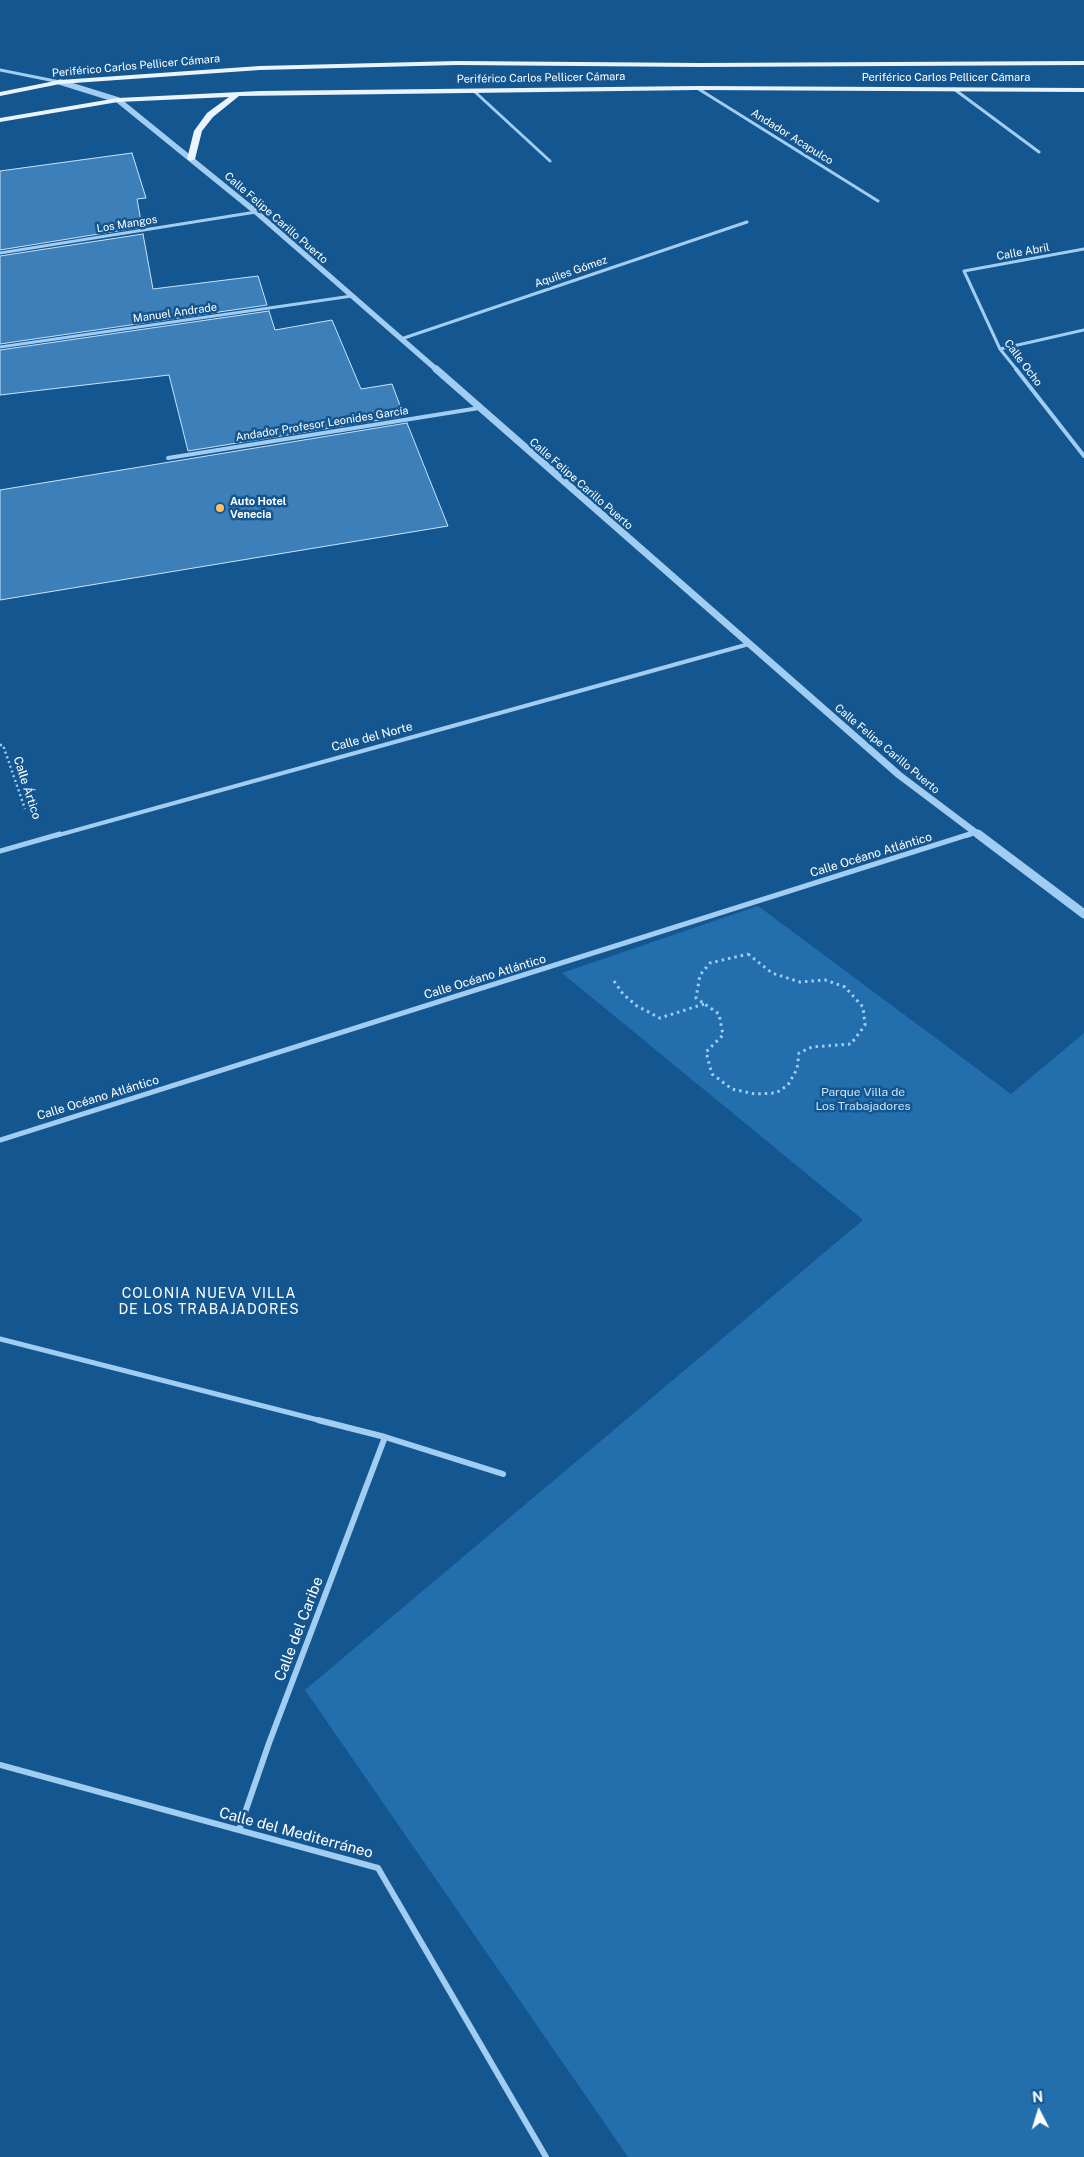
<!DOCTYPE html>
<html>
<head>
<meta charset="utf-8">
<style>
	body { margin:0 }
	#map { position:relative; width:1084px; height:2157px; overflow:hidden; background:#145690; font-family:"Public Sans",sans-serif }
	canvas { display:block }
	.north { position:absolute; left:1014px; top:2087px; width:50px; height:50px; -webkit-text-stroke:4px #145690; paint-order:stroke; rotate:355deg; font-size:14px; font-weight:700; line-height:20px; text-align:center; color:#fff }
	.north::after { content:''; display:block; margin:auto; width:18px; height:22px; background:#fff; clip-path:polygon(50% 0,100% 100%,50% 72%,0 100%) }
</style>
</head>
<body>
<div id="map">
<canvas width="1084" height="2157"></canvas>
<div class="north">N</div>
</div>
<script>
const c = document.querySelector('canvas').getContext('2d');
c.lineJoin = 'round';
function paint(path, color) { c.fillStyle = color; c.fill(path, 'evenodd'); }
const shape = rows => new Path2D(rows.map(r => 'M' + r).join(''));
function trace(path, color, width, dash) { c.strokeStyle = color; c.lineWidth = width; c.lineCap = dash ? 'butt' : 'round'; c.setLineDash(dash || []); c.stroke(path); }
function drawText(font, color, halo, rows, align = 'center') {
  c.font = font + ' "Public Sans",sans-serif'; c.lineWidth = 5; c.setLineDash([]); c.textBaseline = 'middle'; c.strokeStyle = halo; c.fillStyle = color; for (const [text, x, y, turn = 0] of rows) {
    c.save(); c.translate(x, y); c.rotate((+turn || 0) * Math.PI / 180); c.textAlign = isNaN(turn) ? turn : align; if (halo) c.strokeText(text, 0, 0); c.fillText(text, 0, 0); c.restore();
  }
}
paint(shape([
	[758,906,1011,1094,1084,1033,1084,2157,628,2157,305,1690,863,1220,562,973]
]), '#236fad');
const building = shape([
	[132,153,146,198,137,199,142,227,0,250,0,171,132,153],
	[143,234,153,289,258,276,267,305,0,344,0,256,143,234],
	[269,311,275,330,332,320,361,389,392,384,404,416,188,451,169,375,0,395,0,350,269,311],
	[407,423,448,526,0,600,0,490,407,423]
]);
paint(building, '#3d80b9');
trace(building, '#c7e4fc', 1);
trace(shape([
	[0,745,3,745,25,809]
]), '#a0cdf1', 2.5, [2, 3]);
trace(shape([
	[748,954,772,973,800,982,825,980,845,987,863,1007,865,1025,851,1044,812,1047,799,1053,797,1069,788,1085,776,1093,755,1094,732,1089,712,1074,706,1052,723,1035,719,1014,696,998,700,975,710,963,748,954],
	[614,981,623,994,637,1006,660,1018,704,1004]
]), '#a0cdf1', 3, [2.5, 4]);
trace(shape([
	[168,458,479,408]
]), '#a0cdf1', 4);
trace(shape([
	[0,70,60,82],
	[697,88,878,201],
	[954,89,1039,152],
	[474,91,550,161],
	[0,253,256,212],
	[401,339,747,222],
	[0,347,352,296],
	[1000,349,1084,330],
	[1017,370,1000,349,964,271,1084,249]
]), '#a0cdf1', 3);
trace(shape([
	[1016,369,1084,456],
	[55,836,749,644],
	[966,836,975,833]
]), '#a0cdf1', 4);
trace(shape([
	[0,851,60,834],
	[0,1140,970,834],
	[0,1339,322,1421]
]), '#a0cdf1', 5);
trace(shape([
	[318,1420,385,1437,503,1474],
	[0,1765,378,1868,546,2157],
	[239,1830,269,1743,385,1437]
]), '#a0cdf1', 6);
trace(shape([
	[60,82,118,100,256,212,437,370]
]), '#a0cdf1', 5.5);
trace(shape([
	[436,369,899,775,980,836]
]), '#a0cdf1', 7);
trace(shape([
	[978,834,1084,914]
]), '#a0cdf1', 9);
paint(shape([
	[457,61,701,63,1084,61,1084,65,701,67,457,65,260,70,60,84,0,96,0,92,60,80,260,66,457,61],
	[697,86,1084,88,1084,92,697,90,239,96,213,117,202,131,195,159,191,161,187,159,194,131,207,113,229,97,118,102,0,122,0,118,118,98,260,91,697,86]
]), '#eaf4ff');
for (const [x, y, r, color] of [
	[220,508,5,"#ffc160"]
]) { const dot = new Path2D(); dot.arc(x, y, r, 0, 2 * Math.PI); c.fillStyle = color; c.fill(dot); trace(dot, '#145690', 2); }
drawText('11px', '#fff', '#145690', [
	["Periférico Carlos Pellicer Cámara",136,66,-5],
	["Periférico Carlos Pellicer Cámara",541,78,-1],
	["Periférico Carlos Pellicer Cámara",946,78],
	["Andador Acapulco",792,137,32],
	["Calle Felipe Carillo Puerto",276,218,41],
	["Los Mangos",127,224,-9],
	["Calle Abril",1023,252,-10],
	["Aquiles Gómez",571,272,-19],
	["Manuel Andrade",175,313,-8],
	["Calle Ocho",1023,363,53],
	["Andador Profesor Leonides García",322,424,-9],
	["Calle Felipe Carillo Puerto",581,484,41],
	["Calle Felipe Carillo Puerto",887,749,40]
]);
drawText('bold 11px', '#fff', '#145690', [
	["Auto Hotel",230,502],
	["Venecia",230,515]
], 'left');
drawText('12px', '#fff', '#145690', [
	["Calle del Norte",372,737,-15],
	["Calle Ártico",27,788,72],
	["Calle Océano Atlántico",871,855,-17],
	["Calle Océano Atlántico",485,977,-17],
	["Calle Océano Atlántico",98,1098,-17]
]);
drawText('12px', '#c7e4fc', '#145690', [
	["Parque Villa de",863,1092],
	["Los Trabajadores",863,1106]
]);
c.letterSpacing = '1px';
drawText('14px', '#fff', '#145690', [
	["COLONIA NUEVA VILLA",209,1294],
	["DE LOS TRABAJADORES",209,1310]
]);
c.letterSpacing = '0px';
drawText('15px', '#fff', '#145690', [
	["Calle del Caribe",299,1629,-69],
	["Calle del Mediterráneo",296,1833,15]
]);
</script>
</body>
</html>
